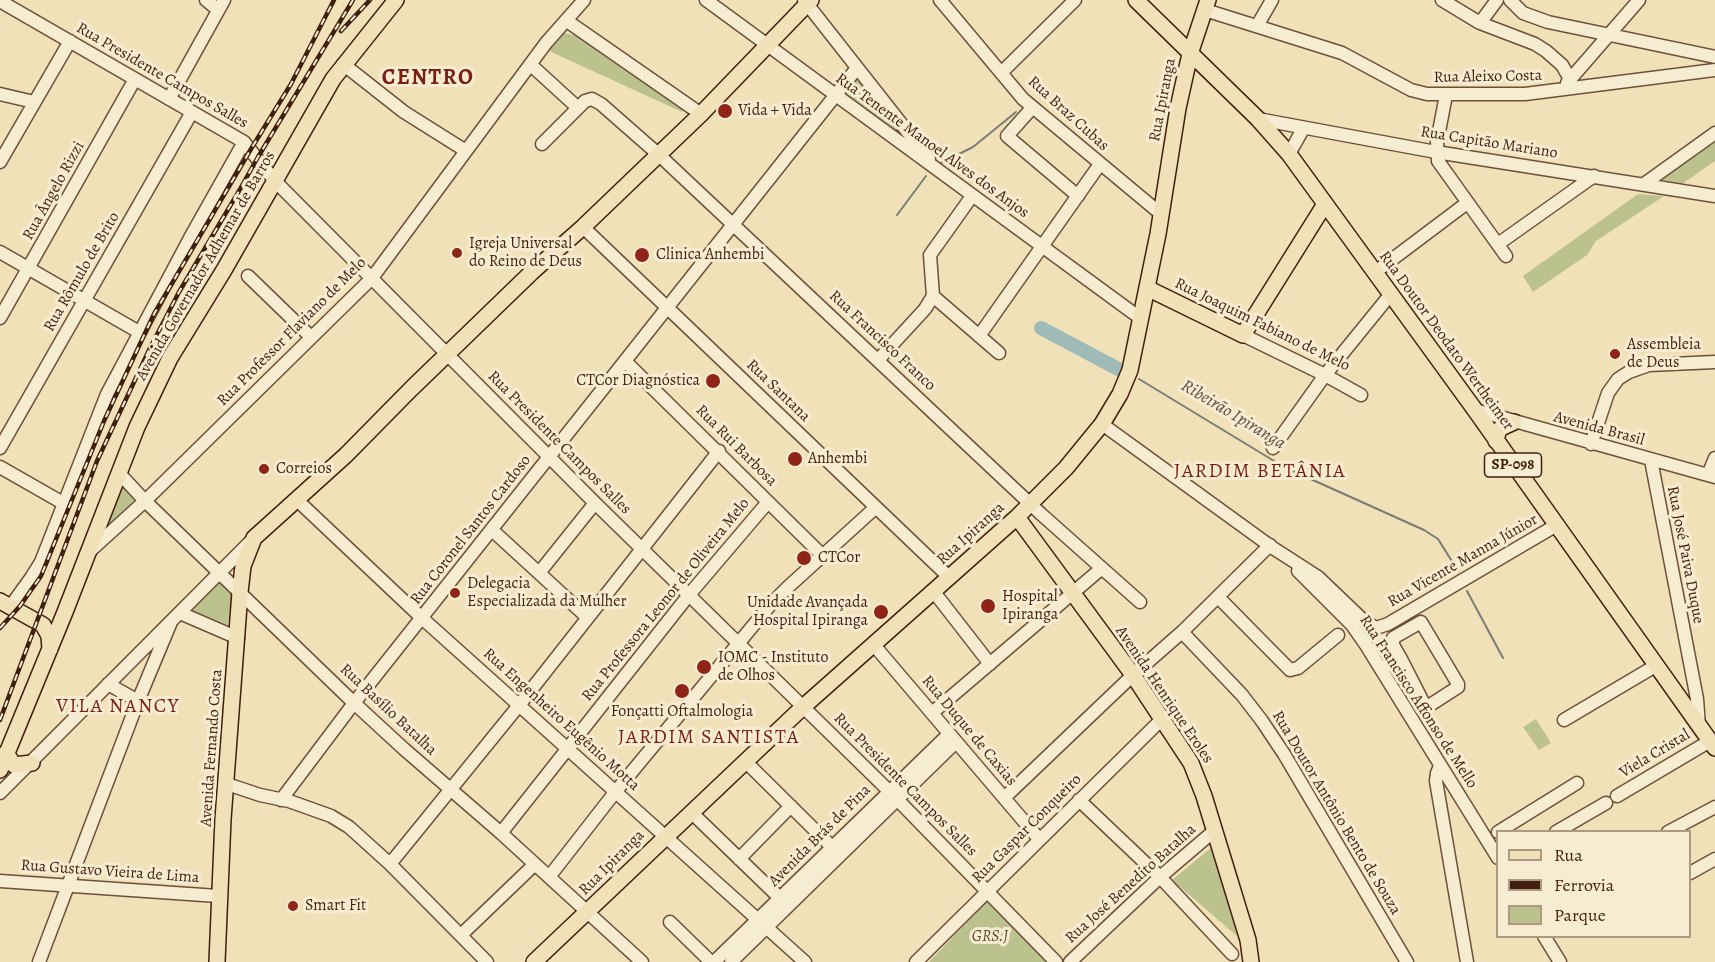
<!DOCTYPE html>
<html>
<head>
<meta charset="utf-8">
<style>
	body { margin:0 }
	#map { position:relative; width:1715px; height:962px; overflow:hidden; background:#f1e1b8; font-family:Alegreya,serif }
	canvas { display:block }
	.legend { position:absolute; left:1496px; top:830px; width:195px; height:108px; box-sizing:border-box; background:#f6ecd1; border:2px solid #ae9a83; margin:0; padding:8px 10px; list-style:none; font-size:18px; color:#411f0f }
	.legend li { display:flex; align-items:center; gap:12px; height:30px }
	.legend b { width:30px; border:2px solid #ae9a83 }
</style>
</head>
<body>
<div id="map">
<canvas width="1715" height="962"></canvas>
<ul class="legend">
<li><b style="height:8px;background:#f1e1b8"></b>Rua</li>
<li><b style="height:8px;background:#411f0f"></b>Ferrovia</li>
<li><b style="height:16px;background:#bbc28e"></b>Parque</li>
</ul>
</div>
<script>
const c = document.querySelector('canvas').getContext('2d');
c.lineJoin = 'round';
function paint(path, color) { c.fillStyle = color; c.fill(path, 'evenodd'); }
const shape = rows => new Path2D(rows.map(r => 'M' + r).join(''));
function trace(path, color, width, dash) { c.strokeStyle = color; c.lineWidth = width; c.lineCap = dash ? 'butt' : 'round'; c.setLineDash(dash || []); c.stroke(path); }
function drawText(font, color, halo, rows, align = 'center') {
  c.font = font + ' Alegreya,serif'; c.lineWidth = 6; c.setLineDash([]); c.textBaseline = 'middle'; c.strokeStyle = halo; c.fillStyle = color; for (const [text, x, y, turn = 0] of rows) {
    c.save(); c.translate(x, y); c.rotate((+turn || 0) * Math.PI / 180); c.textAlign = isNaN(turn) ? turn : align; if (halo) c.strokeText(text, 0, 0); c.fillText(text, 0, 0); c.restore();
  }
}
paint(shape([
	[564,33,577,36,684,106,682,112,547,50,557,36],
	[859,75,924,154,846,96,844,92],
	[1715,139,1715,161,1682,184,1660,179],
	[1638,194,1664,196,1596,241,1587,255,1533,292,1523,276],
	[121,482,140,502,100,535],
	[221,581,232,593,228,625,193,611,194,606],
	[1536,719,1551,743,1539,750,1523,727],
	[1212,847,1237,936,1172,880],
	[987,901,1039,952,1047,962,929,962]
]), '#bbc28e');
trace(shape([
	[941,163,973,147,1016,112],
	[897,215,926,176],
	[1139,379,1284,467,1424,530,1438,539,1458,571],
	[1467,591,1503,658]
]), '#797d74', 2);
trace(shape([
	[1041,328,1122,371]
]), '#9ebbb8', 14);
const minor = shape([
	[206,0,218,10],
	[706,0,1140,318],
	[804,0,929,159],
	[940,0,1023,99,1161,214],
	[1442,0,1480,23,1535,44,1546,51,1562,65,1570,79],
	[1510,0,1523,13,1548,22,1715,57],
	[0,1,244,142,275,181,595,503,889,791,1056,962],
	[1205,10,1342,53,1411,90,1427,94,1525,94,1715,70],
	[567,21,701,114],
	[1480,23,1497,0],
	[1257,26,1272,0],
	[343,64,404,112,466,151],
	[531,65,577,107],
	[1001,73,1075,0],
	[1567,83,1639,0],
	[0,94,34,102],
	[1446,95,1437,142,1438,161,1506,256],
	[169,99,224,0],
	[1032,108,1007,136,1078,196],
	[1258,119,1436,152,1715,196],
	[542,144,585,101,592,99,601,104,658,154,1041,514,1140,602],
	[1289,154,1303,129],
	[0,162,70,41],
	[1644,184,1715,133],
	[583,227,950,578],
	[1498,244,1594,176],
	[0,252,139,332],
	[1374,273,1467,203],
	[248,276,311,337],
	[933,296,930,255,972,196],
	[933,296,999,353],
	[0,318,135,79],
	[1243,335,1325,375,1361,395],
	[979,336,1100,164],
	[878,360,925,309,933,296],
	[625,361,823,556],
	[1475,410,1715,477],
	[1102,424,1273,548,1318,577,1364,621,1376,628,1388,624,1555,526],
	[1591,444,1608,393,1618,379,1629,372,1649,365,1715,362],
	[0,448,192,112],
	[1273,448,1325,375,1390,295],
	[1651,460,1697,699,1699,726],
	[0,467,63,503],
	[119,473,145,501,354,703,404,749,501,833,642,962],
	[1708,475,1715,458],
	[297,500,423,619,805,962],
	[492,530,587,617],
	[90,551,145,501,372,278,546,43,584,0],
	[1298,571,1352,625,1366,645,1498,858],
	[539,573,595,503],
	[934,592,990,664],
	[1218,597,1290,670,1298,668,1338,635],
	[10,607,31,578,41,562,107,394,190,238,244,142],
	[180,613,238,638],
	[1182,632,1242,695,1262,721,1284,754,1407,962],
	[873,644,1039,839],
	[1382,670,1389,664,1401,659,1393,645,1393,638,1421,622,1458,684,1458,687,1427,707,1425,706,1401,659],
	[108,684,138,701],
	[932,713,1102,568],
	[1564,720,1657,665],
	[746,762,837,852],
	[1440,766,1437,773,1436,781,1467,962],
	[227,784,260,795,289,801,331,816,349,827,390,864,487,962],
	[0,793,251,541],
	[1617,796,1710,741],
	[1004,798,1133,675,1182,632,1270,545],
	[281,800,354,703,857,68],
	[1079,800,1160,877,1232,954],
	[691,812,785,903],
	[1498,832,1577,783],
	[1556,832,1606,803],
	[1668,832,1715,807],
	[501,833,688,596,768,502],
	[739,859,791,806],
	[390,864,520,704,719,451],
	[1690,873,1715,859],
	[549,877,616,791,771,604,787,588,875,508],
	[0,881,218,896],
	[670,922,711,962],
	[461,935,535,864],
	[1544,936,1560,962],
	[39,962,138,701,171,622],
	[714,962,949,734],
	[731,962,956,742],
	[916,962,1162,719],
	[1070,962,1160,877,1214,831]
]);
const major = shape([
	[1136,0,1258,119,1289,154,1475,410,1715,748],
	[1147,288,1243,335,1325,204],
	[1496,441,1498,432,1501,428,1514,422],
	[1017,517,1133,675,1191,763,1204,796,1248,940,1251,962],
	[0,601,43,625,49,636,50,649],
	[6,753,14,765,32,763],
	[0,770,65,612,137,427,170,358,224,270,333,79,396,0],
	[217,962,223,819,240,592,243,566,254,538,346,455,411,389,532,272,583,227,701,114,811,0],
	[534,962,803,707,1017,517,1066,468,1102,424,1120,394,1130,370,1158,234,1178,108,1190,54,1208,0]
]);
trace(minor, '#6d5039', 15);
trace(major, '#411f0f', 18);
trace(minor, '#f6ecd1', 12);
trace(major, '#f1e1b8', 15);
const rail = shape([
	[341,31,370,0],
	[0,628,20,606,41,576,104,421,154,314,251,149,291,84,334,0],
	[0,720,97,461,150,348,179,292,239,191,258,157,353,0]
]);
trace(rail, '#411f0f', 4.5);
trace(rail, '#f6ecd1', 2, [7]);
for (const [x, y, r, color] of [
	[725,111,8,"#8f2418"],
	[457,253,6,"#8f2418"],
	[642,255,8,"#8f2418"],
	[1615,354,6,"#8f2418"],
	[713,381,8,"#8f2418"],
	[795,459,8,"#8f2418"],
	[264,469,6,"#8f2418"],
	[804,558,8,"#8f2418"],
	[455,593,6,"#8f2418"],
	[988,606,8,"#8f2418"],
	[881,612,8,"#8f2418"],
	[704,667,8,"#8f2418"],
	[682,691,8,"#8f2418"],
	[293,906,6,"#8f2418"]
]) { const dot = new Path2D(); dot.arc(x, y, r, 0, 2 * Math.PI); c.fillStyle = color; c.fill(dot); trace(dot, '#f6ecd1', 2); }
for (const [x, y, w] of [
	[1513,465,57]
]) { const box = new Path2D(); box.roundRect(x - w / 2, y - 12, w, 24, 4.5); c.fillStyle = '#f6ecd1'; c.fill(box); trace(box, '#411f0f', 1.5); }
drawText('bold 15px', '#411f0f', null, [
	["SP-098",1513,465]
]);
drawText('16px', '#411f0f', '#f6ecd1', [
	["Rua Presidente Campos Salles",162,76,30],
	["Rua Aleixo Costa",1488,77,-1],
	["Rua Ipiranga",1163,100,-79],
	["Rua Braz Cubas",1068,114,42],
	["Rua Capitão Mariano",1489,143,9],
	["Rua Tenente Manoel Alves dos Anjos",932,146,36],
	["Rua Ângelo Rizzi",54,191,-61],
	["Avenida Governador Adhemar de Barros",206,266,-60],
	["Rua Rômulo de Brito",82,272,-60],
	["Rua Joaquim Fabiano de Melo",1262,325,26],
	["Rua Professor Flaviano de Melo",292,332,-45],
	["Rua Francisco Franco",882,341,43],
	["Rua Doutor Deodato Wertheimer",1446,341,54],
	["Rua Santana",778,391,44],
	["Avenida Brasil",1599,429,15],
	["Rua Presidente Campos Salles",559,443,45],
	["Rua Rui Barbosa",736,446,45],
	["Rua Coronel Santos Cardoso",471,530,-52],
	["Rua Ipiranga",971,534,-42],
	["Rua José Paiva Duque",1685,555,79],
	["Rua Vicente Manna Júnior",1463,561,-30],
	["Rua Professora Leonor de Oliveira Melo",666,600,-51],
	["Avenida Henrique Eroles",1164,695,56],
	["Rua Francisco Affonso de Mello",1418,702,57],
	["Rua Basílio Batalha",388,710,43],
	["Rua Engenheiro Eugênio Motta",561,720,42],
	["Rua Duque de Caxias",969,731,50],
	["Avenida Fernando Costa",212,748,-86],
	["Viela Cristal",1655,754,-31],
	["Rua Presidente Campos Salles",905,785,45],
	["Rua Doutor Antônio Bento de Souza",1336,813,59],
	["Rua Gaspar Conqueiro",1027,829,-45],
	["Avenida Brás de Pina",820,836,-45],
	["Rua Ipiranga",612,863,-45],
	["Rua Gustavo Vieira de Lima",110,872,4],
	["Rua José Benedito Batalha",1131,884,-42]
]);
drawText('16px', '#411f0f', '#f6ecd1', [
	["Vida + Vida",738,111],
	["Igreja Universal",469,244],
	["do Reino de Deus",469,262],
	["Clinica Anhembi",656,255],
	["Assembleia",1627,345],
	["de Deus",1627,363],
	["CTCor Diagnóstica",700,381,"right"],
	["Anhembi",808,459],
	["Correios",276,469],
	["CTCor",818,558],
	["Delegacia",467,584],
	["Especializada da Mulher",467,602],
	["Hospital",1002,597],
	["Ipiranga",1002,615],
	["Unidade Avançada",868,603,"right"],
	["Hospital Ipiranga",868,621,"right"],
	["IOMC - Instituto",718,658],
	["de Olhos",718,676],
	["Fonçatti Oftalmologia",682,712,"center"],
	["Smart Fit",305,906]
], 'left');
drawText('italic 16px', '#60482f', '#f6ecd1', [
	["GRS.J",990,937]
]);
drawText('italic 18px', '#5d4e42', '#f6ecd1', [
	["Ribeirão Ipiranga",1233,415,31]
]);
c.letterSpacing = '1.5px';
drawText('20px', '#7a1f14', '#f6ecd1', [
	["JARDIM BETÂNIA",1260,472],
	["VILA NANCY",118,707],
	["JARDIM SANTISTA",709,738]
]);
c.letterSpacing = '0px';
c.letterSpacing = '1.5px';
drawText('bold 22px', '#7a1f14', '#f6ecd1', [
	["CENTRO",428,79]
]);
c.letterSpacing = '0px';
</script>
</body>
</html>
